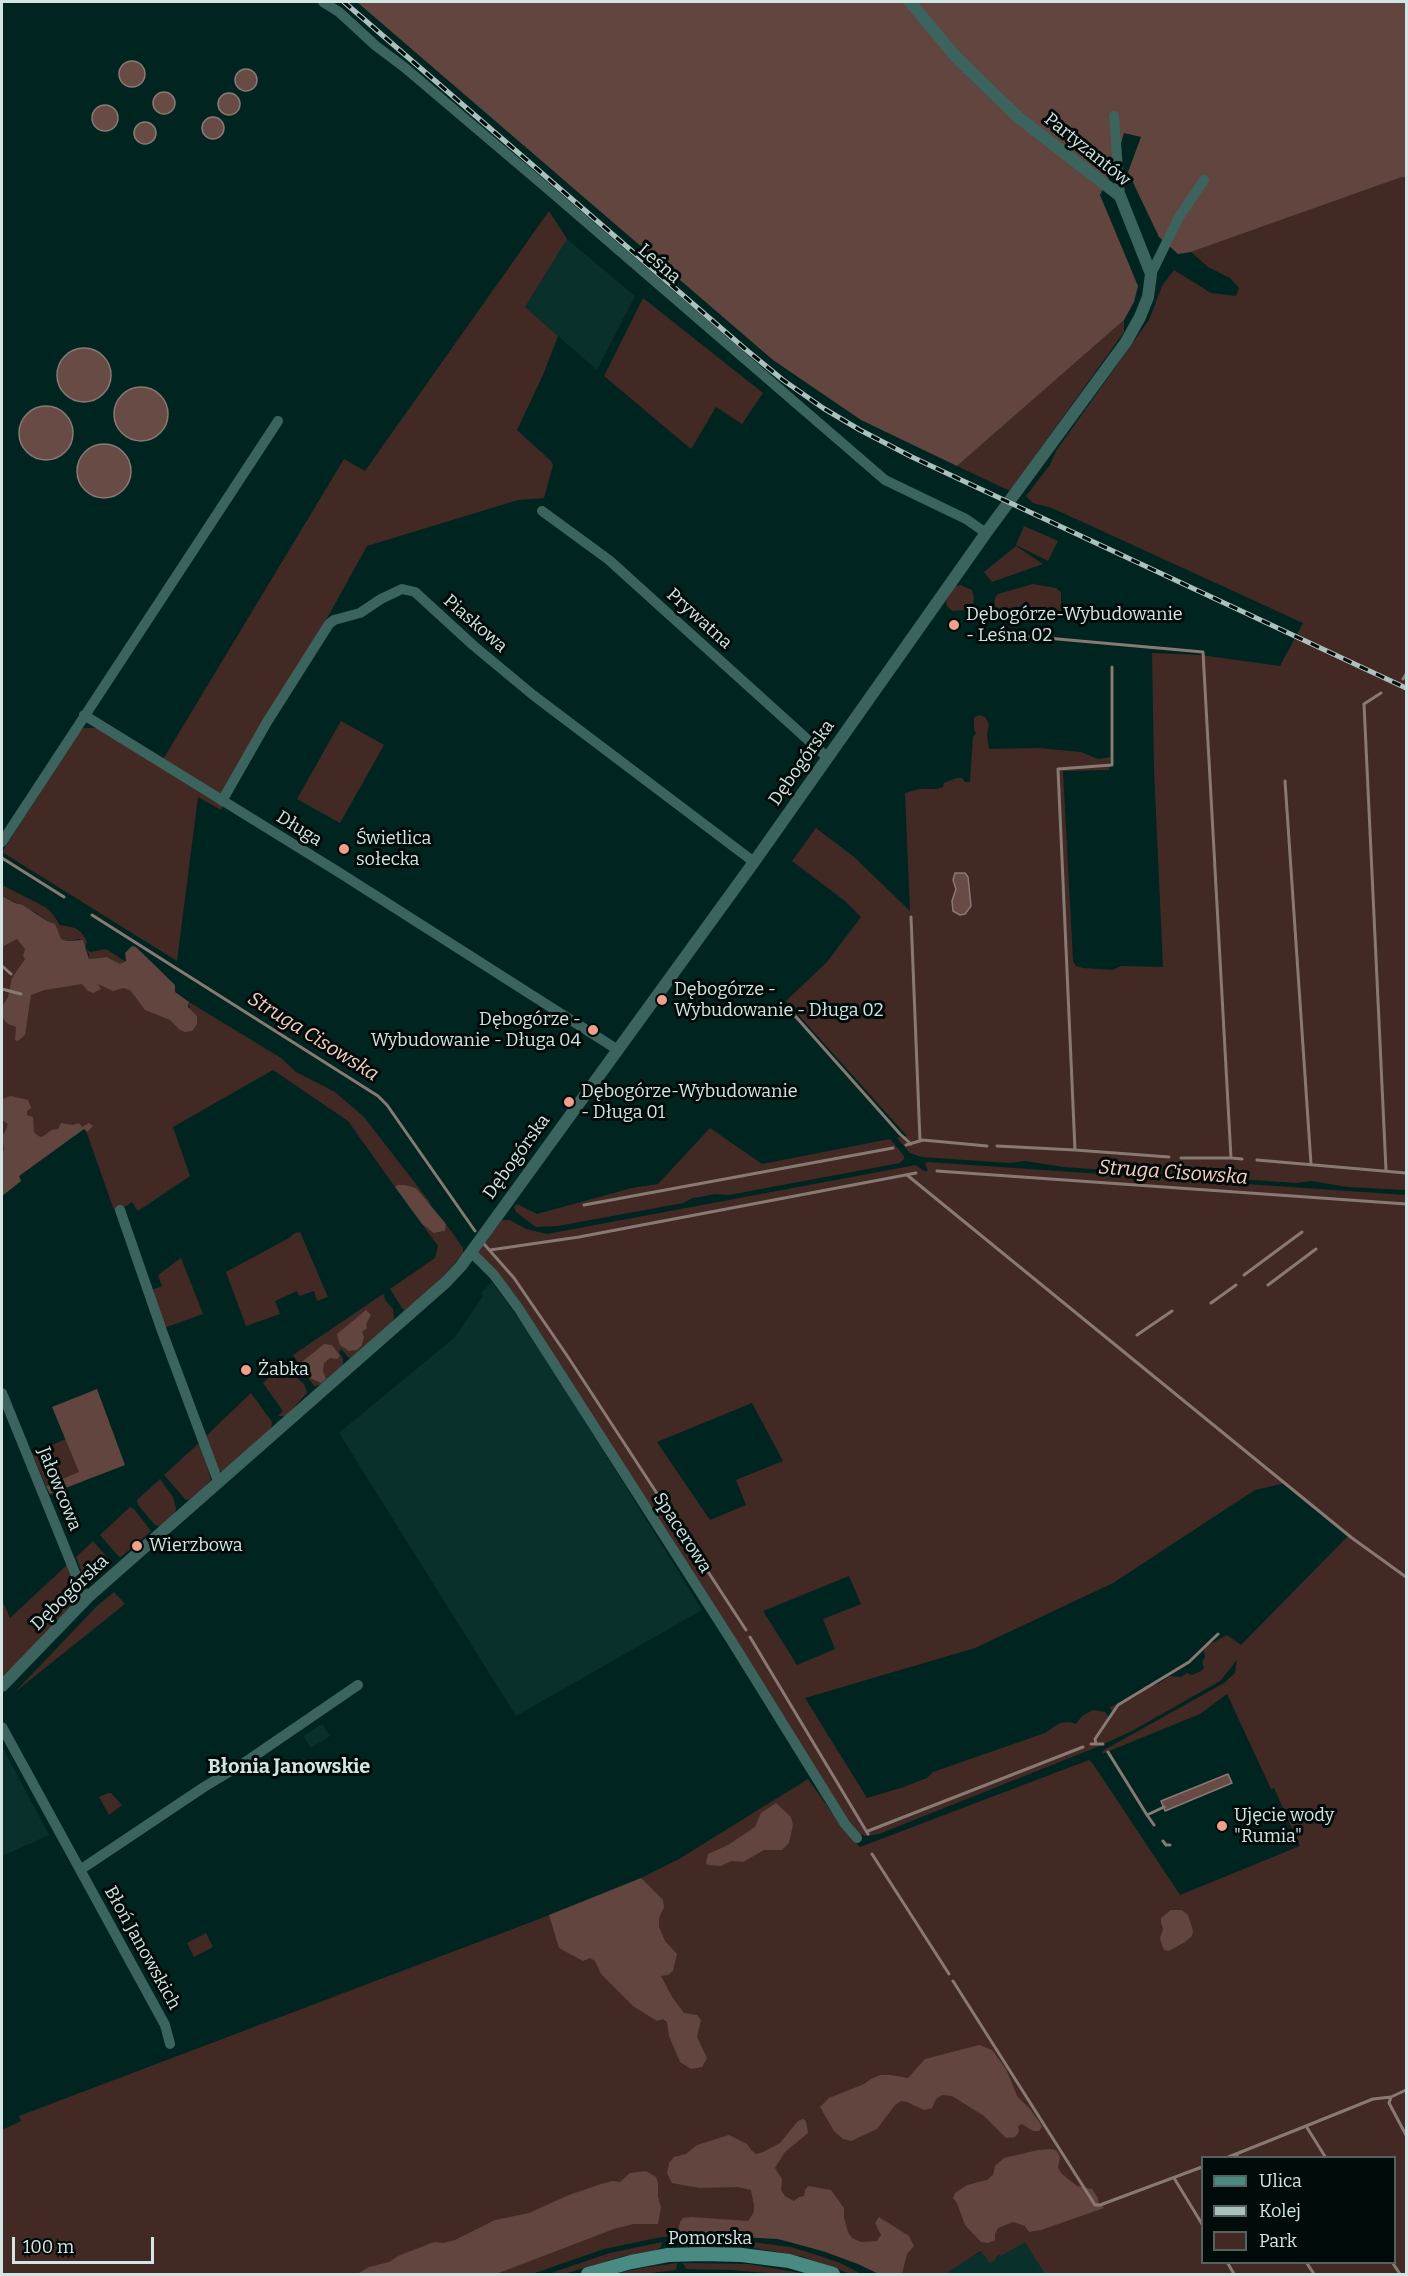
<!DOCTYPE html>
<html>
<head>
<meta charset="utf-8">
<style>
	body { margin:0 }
	#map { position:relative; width:1408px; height:2276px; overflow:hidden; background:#002521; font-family:Bitter,serif }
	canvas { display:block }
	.frame { position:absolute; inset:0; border:3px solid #d2e5e2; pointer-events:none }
	.legend { position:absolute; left:1201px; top:2156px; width:195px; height:108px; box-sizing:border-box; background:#010c0a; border:2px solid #556360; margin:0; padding:8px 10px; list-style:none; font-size:18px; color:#d2e5e2 }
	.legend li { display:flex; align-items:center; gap:12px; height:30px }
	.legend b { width:30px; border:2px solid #556360 }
	.scale { position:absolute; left:12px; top:2237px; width:142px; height:27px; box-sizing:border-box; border:3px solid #d2e5e2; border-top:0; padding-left:8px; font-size:18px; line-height:21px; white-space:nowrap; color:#d2e5e2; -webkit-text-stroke:4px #010c0a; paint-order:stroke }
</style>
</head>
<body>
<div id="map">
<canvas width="1408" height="2276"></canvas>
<div class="frame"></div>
<ul class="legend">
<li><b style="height:8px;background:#498b82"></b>Ulica</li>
<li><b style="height:8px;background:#abc1be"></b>Kolej</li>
<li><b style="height:16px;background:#432923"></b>Park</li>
</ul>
<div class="scale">100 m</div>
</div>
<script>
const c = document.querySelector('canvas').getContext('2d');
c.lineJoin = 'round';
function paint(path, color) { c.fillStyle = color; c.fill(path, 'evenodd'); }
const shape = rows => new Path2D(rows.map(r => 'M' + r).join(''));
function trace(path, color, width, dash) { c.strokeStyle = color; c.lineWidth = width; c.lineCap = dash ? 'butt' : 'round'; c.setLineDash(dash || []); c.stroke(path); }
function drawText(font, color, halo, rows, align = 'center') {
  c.font = font + ' Bitter,serif'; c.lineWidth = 6; c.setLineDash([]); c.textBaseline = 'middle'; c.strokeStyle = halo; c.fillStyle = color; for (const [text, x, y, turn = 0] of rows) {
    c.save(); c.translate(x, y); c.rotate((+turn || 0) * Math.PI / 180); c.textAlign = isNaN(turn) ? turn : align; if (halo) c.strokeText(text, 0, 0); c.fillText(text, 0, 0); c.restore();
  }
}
paint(shape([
	[567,239,635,296,597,370,525,307],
	[492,1282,539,1347,702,1610,516,1716,339,1433,455,1337,483,1296,481,1293],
	[322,1724,330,1736,311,1748,303,1736],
	[2,1746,49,1835,2,1856],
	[1018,2234,1068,2274,937,2274,945,2270]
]), '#0a302c');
paint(shape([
	[1402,177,1406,177,1406,1190,1348,1187,1311,1181,1296,1183,1064,1167,1025,1161,1010,1163,921,1157,910,1153,897,1138,907,1136,786,1001,827,962,861,917,845,901,792,861,816,828,854,857,910,911,905,793,919,789,937,789,943,787,944,783,957,778,962,778,965,782,970,782,973,737,976,733,974,729,974,718,979,715,985,717,989,724,987,735,989,749,1038,748,1081,752,1098,759,1110,757,1109,770,1063,771,1073,961,1076,966,1083,968,1113,970,1121,966,1163,967,1154,769,1152,653,1200,655,1280,666,1303,623,1052,508,1033,503,1026,496,1050,465,1056,451,1149,320,1162,286,1174,270,1211,293,1236,296,1239,288,1230,278,1208,267,1191,252],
	[549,211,567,239,525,307,558,336,543,375,517,430,551,461,553,465,544,498,518,500,367,546,221,810,198,797,177,961,2,852,82,728,98,728,159,766,344,459,365,471],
	[643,298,763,393,742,424,716,407,691,449,604,376],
	[1124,320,1124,332,1010,491,957,466],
	[1024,526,1058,541,1048,561,1016,545],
	[1016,546,1043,564,992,582,984,572],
	[1033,584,1056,588,1061,592,1061,615,1051,622,994,613,995,598,998,594],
	[960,585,972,590,974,598,973,603,965,610,952,611,947,606,946,601,954,587],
	[341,721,384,745,340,823,297,799],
	[2,885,45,907,52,913,60,925,75,928,81,932,87,941,85,948,90,952,106,949,126,962,120,964,107,957,89,959,89,954,80,939,67,941,61,939,47,921,35,912,2,896],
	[2,925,190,1010,189,1002,281,1058,296,1072,335,1092,364,1117,432,1205,424,1200,416,1188,406,1185,395,1187,348,1121,273,1070,173,1127,190,1176,138,1211,132,1202,123,1208,122,1206,114,1210,85,1128,19,1176,21,1181,2,1196],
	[710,1128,762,1164,890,1139,904,1156,904,1159,900,1163,729,1195,716,1194,693,1198,683,1203,558,1226,536,1227,516,1212,514,1207,517,1204,537,1214,632,1188,658,1184],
	[927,1162,1406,1195,1406,2274,1045,2274,1025,2242,1001,2256,1000,2254,996,2257,996,2259,990,2263,981,2251,948,2272,949,2274,879,2274,858,2264,802,2244,778,2239,702,2235,661,2237,604,2249,532,2274,2,2274,2,2130,21,2121,19,2116,621,1888,679,1859,808,1779,847,1834,860,1847,1089,1760,1093,1764,1180,1895,1300,1846,1274,1788,1271,1789,1227,1694,1200,1714,1102,1754,1104,1750,1224,1683,1235,1673,1237,1660,1220,1681,1132,1731,1097,1747,879,1834,866,1836,859,1834,852,1827,769,1693,477,1254,502,1220,510,1220,526,1229,547,1234,916,1165,924,1171,928,1171,925,1164],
	[752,1403,783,1461,736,1480,746,1505,710,1520,657,1442],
	[1285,1483,1349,1535,1241,1645,1227,1635,1212,1643,1206,1646,1204,1651,1205,1657,1202,1662,1204,1668,1201,1671,1192,1675,1187,1673,1181,1677,1170,1676,1158,1684,1145,1686,1137,1696,1110,1707,1113,1714,1110,1719,1105,1712,1093,1710,1082,1716,1076,1724,1070,1722,1060,1723,1045,1733,933,1772,927,1778,901,1788,867,1798,805,1698,975,1648,1113,1583,1255,1490],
	[849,1576,861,1604,823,1619,835,1649,797,1665,763,1611],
	[1202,2158,1394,2158,1394,2262,1202,2262],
	[422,1224,437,1233,445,1231,446,1224,463,1248,463,1254,434,1286,404,1311,390,1289,435,1258,438,1246],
	[300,1232,328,1297,317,1301,314,1291,299,1296,297,1291,275,1301,280,1314,246,1326,226,1272,289,1238,295,1233],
	[181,1258,203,1314,164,1328,150,1291,162,1286,158,1275],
	[383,1294,386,1301,393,1309,394,1319,391,1323,350,1359,341,1349,339,1352,343,1359,343,1366,320,1385,314,1386,293,1355],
	[288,1360,294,1368,295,1376,304,1384,307,1393,286,1416,278,1416,283,1411,263,1383],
	[251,1393,272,1422,271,1429,223,1471,218,1471,204,1438],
	[66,1439,80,1473,46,1486,32,1453],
	[200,1442,211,1480,191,1499,186,1500,164,1475],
	[160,1479,173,1497,176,1508,175,1514,161,1526,155,1525,138,1505,137,1500],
	[130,1507,134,1509,151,1531,121,1557,119,1557,100,1535],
	[93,1541,112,1563,91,1583,84,1578,76,1557],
	[67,1565,79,1595,78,1599,2,1679,2,1600,10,1618],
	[114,1592,125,1604,15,1692,97,1606],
	[108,1793,111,1793,122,1805,109,1815,99,1797],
	[206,1933,213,1947,194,1957,187,1943],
	[710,2240,746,2242,742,2248,682,2247,681,2241],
	[662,2242,661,2247,656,2250,624,2256,564,2274,548,2274,610,2253],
	[752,2242,791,2247,817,2255,840,2263,862,2274,851,2274,800,2256,754,2248],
	[677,2263,676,2270,642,2274,614,2274,642,2268],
	[683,2263,748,2264,807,2274,779,2274,732,2270,686,2269]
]), '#432923');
paint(shape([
	[357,2,1406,2,1406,177,1402,177,1191,252,1178,254,1159,237,1128,172,1141,137,1124,133,1114,168,1100,195,1138,286,1134,302,1124,320,957,466,861,420,773,360],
	[2,896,15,903,23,905,47,921,55,924,61,939,67,941,83,940,89,959,107,957,120,964,126,961,125,953,132,946,136,947,175,985,175,992,189,1002,188,1007,197,1016,197,1024,192,1031,185,1032,180,1030,170,1020,145,1010,130,990,123,988,113,991,98,984,101,989,93,993,88,991,82,984,45,990,31,995,25,1035,18,1041,15,1040,16,1027,8,1024,4,1020,2,1015,2,1007,8,997,12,978,25,959,23,956,25,949,17,939,2,947],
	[11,1096,28,1100,31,1108,27,1111,27,1115,33,1117,34,1132,38,1136,42,1137,52,1130,58,1129,61,1123,73,1125,79,1123,82,1127,89,1123,93,1126,87,1132,84,1129,19,1176,21,1181,2,1196,2,1153,4,1150,2,1135,5,1132,8,1124,2,1120,2,1099],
	[398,1185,406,1185,416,1188,446,1224,445,1231,434,1233,422,1224,395,1187],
	[366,1310,371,1315,366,1324,367,1328,362,1332,364,1337,362,1345,357,1350,349,1351,340,1345,337,1334],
	[324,1344,332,1345,340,1356,337,1359,330,1358,324,1363,323,1371,326,1379,321,1383,308,1377,302,1362],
	[97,1389,125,1465,50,1494,46,1486,79,1472,52,1407],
	[776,1803,791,1817,793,1825,789,1843,782,1850,764,1850,743,1862,731,1861,721,1866,708,1865,706,1863,708,1854,728,1845,755,1827,761,1813],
	[641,1878,663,1900,664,1907,659,1918,659,1927,665,1941,677,1954,673,1971,668,1975,661,1976,672,1997,684,2013,697,2015,701,2020,697,2037,707,2058,702,2067,691,2069,680,2062,669,2036,667,2022,663,2019,657,2021,633,2006,601,1974,595,1961,590,1958,583,1961,559,1948,549,1915],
	[1171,1910,1182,1910,1188,1915,1193,1931,1192,1936,1185,1942,1169,1951,1164,1950,1162,1945,1160,1938,1163,1929,1161,1923,1161,1918],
	[979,2045,992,2050,1006,2069,1017,2096,1030,2109,1040,2123,1042,2127,1039,2131,1033,2131,1022,2124,1018,2126,1019,2132,1015,2137,1006,2138,984,2116,952,2096,942,2095,936,2099,932,2108,924,2110,907,2102,901,2101,895,2105,877,2129,851,2141,843,2139,834,2131,820,2107,829,2098,864,2084,871,2079,880,2075,891,2075,908,2078,925,2059],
	[803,2119,806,2121,808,2133,785,2152,775,2168,782,2179,781,2190,785,2196,794,2201,799,2197,804,2196,805,2190,808,2186,831,2190,844,2208,844,2218,848,2232,852,2238,861,2242,877,2241,881,2235,875,2223,879,2217,909,2236,914,2246,907,2254,902,2274,879,2274,858,2264,826,2252,778,2239,702,2235,677,2236,680,2222,683,2218,691,2217,748,2221,754,2212,754,2205,751,2190,738,2187,699,2188,672,2183,667,2173,669,2163,674,2157,686,2154,697,2145,729,2135,747,2144,751,2150,756,2154,763,2152,780,2143,798,2121],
	[1052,2149,1057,2151,1060,2157,1058,2168,1062,2174,1077,2186,1092,2189,1098,2198,1098,2202,1104,2208,1041,2230,1029,2232,1025,2226,1013,2222,998,2228,995,2234,995,2240,988,2243,981,2242,965,2225,957,2203,953,2198,955,2193,967,2185,987,2180,993,2175,995,2166,1004,2158,1038,2150],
	[646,2171,656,2177,658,2183,658,2197,661,2207,658,2224,633,2224,614,2229,496,2274,357,2274,369,2267,389,2262,398,2256,434,2242,444,2243,455,2240,495,2220,529,2213,569,2195,601,2184,612,2181,620,2182,630,2173]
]), '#62453e');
const water = shape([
	'119 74a13 13 0 1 1 26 0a13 13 0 1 1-26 0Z',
	'235 80a11 11 0 1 1 22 0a11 11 0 1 1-22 0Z',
	'153 103a11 11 0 1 1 22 0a11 11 0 1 1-22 0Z',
	'218 104a11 11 0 1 1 22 0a11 11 0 1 1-22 0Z',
	'92 118a13 13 0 1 1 26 0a13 13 0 1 1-26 0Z',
	'202 128a11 11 0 1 1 22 0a11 11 0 1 1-22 0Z',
	'134 133a11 11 0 1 1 22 0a11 11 0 1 1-22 0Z',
	'57 375a27 27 0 1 1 54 0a27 27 0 1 1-54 0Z',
	'114 414a27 27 0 1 1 54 0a27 27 0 1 1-54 0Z',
	'19 433a27 27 0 1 1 54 0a27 27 0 1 1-54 0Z',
	'77 471a27 27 0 1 1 54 0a27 27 0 1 1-54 0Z',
	[955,873,965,873,968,877,971,906,965,914,960,915,953,911,952,901,956,889,953,880,955,873],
	[1228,1774,1232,1783,1165,1811,1161,1801,1228,1774]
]);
paint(water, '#684b44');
trace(water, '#887973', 1.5);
trace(shape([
	[1002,634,1203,652,1231,1158,1242,1159],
	[1403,679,1406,674],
	[1381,693,1364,704,1386,1170],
	[1285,781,1311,1164],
	[2,858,64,897],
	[92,915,378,1096,387,1105,475,1231],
	[911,917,920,1141],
	[2,966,11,974],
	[2,989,21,994],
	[789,1009,900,1134,911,1144],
	[906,1145,923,1140,987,1146],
	[997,1146,1075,1150,1058,769,1112,765,1112,667],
	[1075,1150,1169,1157],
	[1181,1158,1231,1158],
	[1257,1160,1406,1173],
	[937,1171,1406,1204],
	[907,1175,1352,1538,1406,1577],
	[584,1205,893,1148],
	[484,1244,514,1278,568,1357,746,1630],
	[490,1250,579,1237,916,1173],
	[1244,1275,1302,1232],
	[1268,1285,1316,1249],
	[1211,1303,1236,1285],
	[1137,1335,1172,1311],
	[750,1637,868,1834],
	[1091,1744,1103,1744],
	[1096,1744,1095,1739,1118,1705,1189,1662,1218,1634],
	[1108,1752,1147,1815,1164,1807],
	[1147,1815,1154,1825],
	[868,1831,1083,1747],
	[1163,1841,1166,1845,1170,1845],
	[872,1854,949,1974],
	[953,1981,1095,2205,1100,2205,1202,2167],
	[1406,2090,1391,2097,1389,2103,1406,2135],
	[1306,2126,1373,2099,1391,2097],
	[1236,2154,1306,2126,1326,2158],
	[1226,2158,1236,2154,1238,2158],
	[1174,2178,1202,2224],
	[1227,2262,1234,2274],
	[1306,2262,1314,2274],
	[1392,2262,1400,2274]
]), '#887973', 3);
trace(shape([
	[323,2,339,12,376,46,404,67,549,190,885,480,966,519,986,533],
	[1114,116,1120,196],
	[1151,274,1179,217,1204,180],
	[542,511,609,560,828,758],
	[84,715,340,873,618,1050],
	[222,801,267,722,329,624,334,620,360,613,381,599,402,589,415,592,474,646,533,695,754,862],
	[2,842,278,421],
	[120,1210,162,1331,218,1481],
	[471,1252,494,1275,519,1309,731,1640,845,1824,857,1838],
	[2,1393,82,1590,88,1597],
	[2,1727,165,2025,170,2044],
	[80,1870,204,1787,244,1763,358,1685]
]), '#3c645e', 10);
trace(shape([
	[2,1686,88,1597,446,1282,461,1266,754,862,986,533,1126,342,1140,317,1148,297,1151,274,1120,196,1019,118,956,57,910,2]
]), '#3c645e', 12);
trace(shape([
	[588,2274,631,2262,668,2255,703,2254,742,2255,789,2261,833,2274]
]), '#498b82', 14);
const rail = shape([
	[344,2,744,348,783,380,823,408,860,430,912,457,1406,688]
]);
trace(rail, '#abc1be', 5);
trace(rail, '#010c0a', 3, [9]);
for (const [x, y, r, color] of [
	[954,625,6,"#f49e89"],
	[344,849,6,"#f49e89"],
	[662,1000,6,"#f49e89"],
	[593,1030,6,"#f49e89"],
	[569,1102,6,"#f49e89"],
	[246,1370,6,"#f49e89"],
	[137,1546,6,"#f49e89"],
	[1222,1826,6,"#f49e89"]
]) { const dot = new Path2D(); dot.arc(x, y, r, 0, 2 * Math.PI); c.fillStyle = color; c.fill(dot); trace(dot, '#010c0a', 2); }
drawText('18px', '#d2e5e2', '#010c0a', [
	["Partyzantów",1087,150,39],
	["Leśna",659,264,41],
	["Prywatna",699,619,42],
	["Piaskowa",475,624,41],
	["Dębogórska",802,763,-55],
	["Długa",299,829,32],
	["Dębogórska",517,1157,-54],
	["Jałowcowa",59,1489,68],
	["Spacerowa",682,1533,57],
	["Dębogórska",70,1593,-44],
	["Błoń Janowskich",142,1948,61],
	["Pomorska",710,2239]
]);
drawText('18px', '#d2e5e2', '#010c0a', [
	["Dębogórze-Wybudowanie",966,615],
	["- Leśna 02",966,636],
	["Świetlica",356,839],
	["sołecka",356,860],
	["Dębogórze -",674,990],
	["Wybudowanie - Długa 02",674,1011],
	["Dębogórze -",581,1020,"right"],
	["Wybudowanie - Długa 04",581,1041,"right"],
	["Dębogórze-Wybudowanie",581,1092],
	["- Długa 01",581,1113],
	["Żabka",258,1370],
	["Wierzbowa",149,1546],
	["Ujęcie wody",1234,1816],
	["\"Rumia\"",1234,1837]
], 'left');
drawText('italic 20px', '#fdcdc1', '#010c0a', [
	["Struga Cisowska",313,1037,32],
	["Struga Cisowska",1173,1173,4]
]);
drawText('bold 20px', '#d2e5e2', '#010c0a', [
	["Błonia Janowskie",289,1767]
]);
</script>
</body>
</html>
